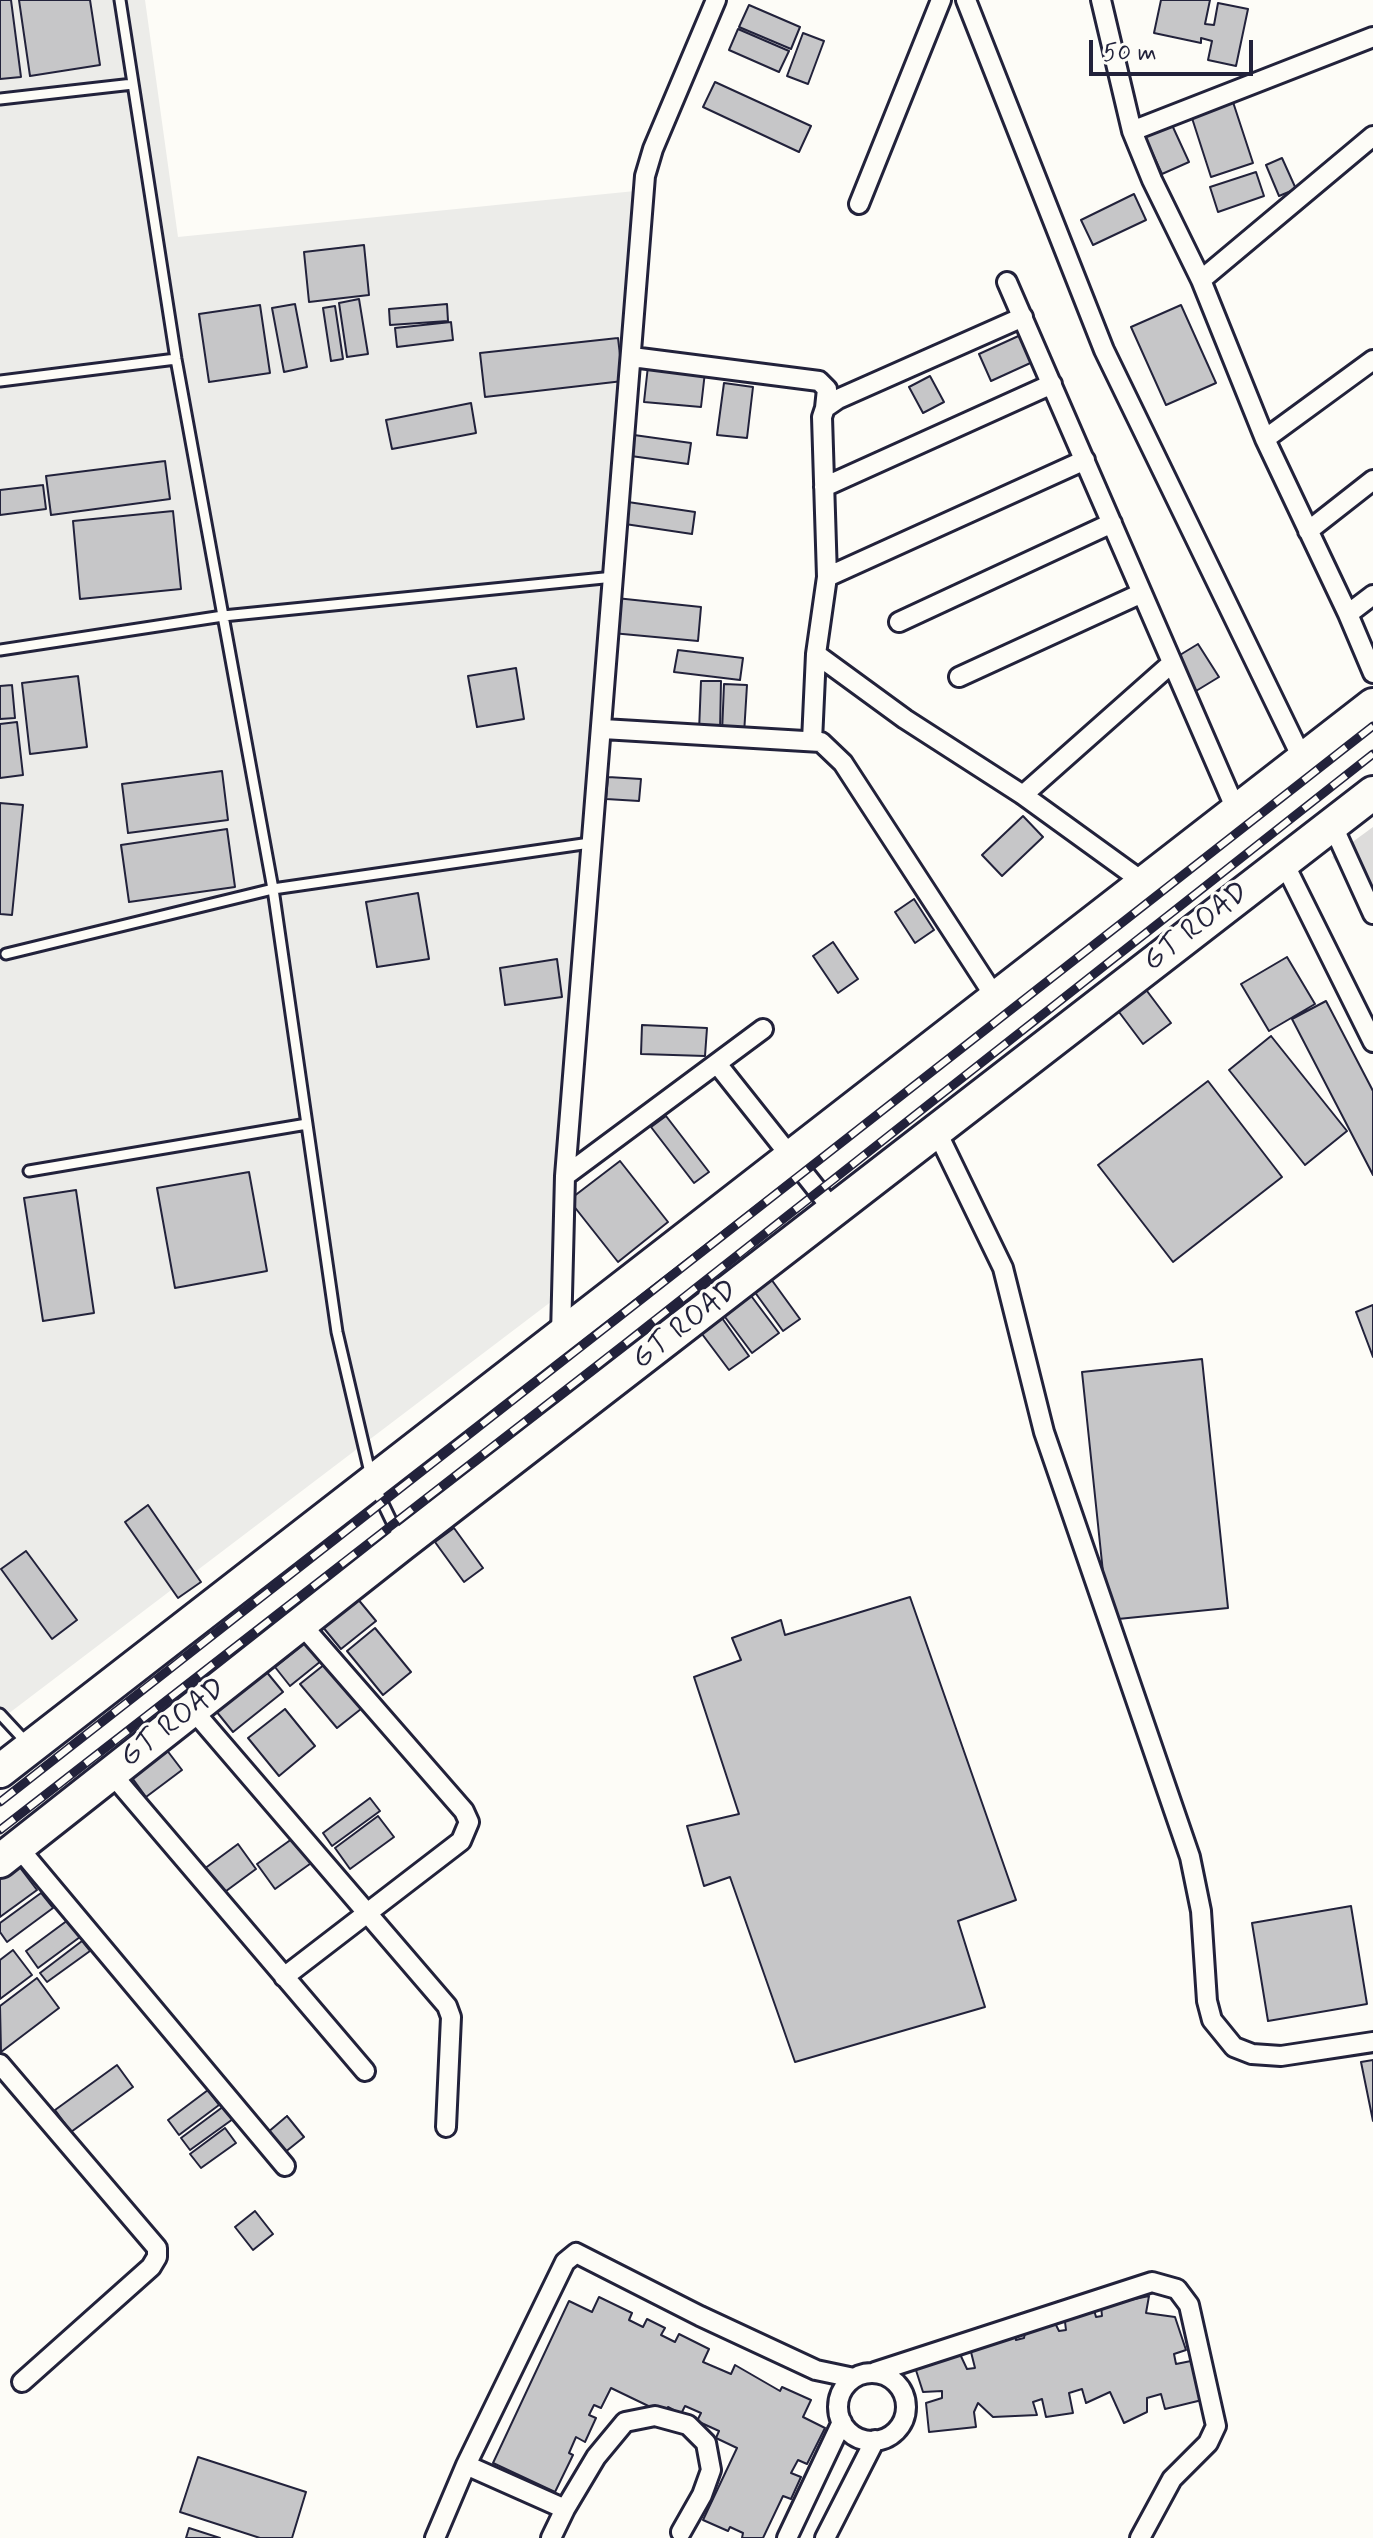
<!DOCTYPE html>
<html>
<head>
<meta charset="utf-8">
<style>
	body { margin:0 }
	#map { position:relative; width:1373px; height:2538px; overflow:hidden; background:#fdfcf7; font-family:Mynerve,sans-serif }
	canvas { display:block }
	.scale { position:absolute; left:1089px; top:40px; width:164px; height:36px; box-sizing:border-box; border:4px solid #22223b; border-top:0; padding-left:10px; font-size:24px; line-height:28px; white-space:nowrap; color:#22223b; -webkit-text-stroke:6px #fdfcf7; paint-order:stroke }
</style>
</head>
<body>
<div id="map">
<canvas width="1373" height="2538"></canvas>
<div class="scale">50 m</div>
</div>
<script>
const c = document.querySelector('canvas').getContext('2d');
c.lineJoin = 'round';
function paint(path, color) { c.fillStyle = color; c.fill(path, 'evenodd'); }
const shape = rows => new Path2D(rows.map(r => 'M' + r).join(''));
function trace(path, color, width, dash) { c.strokeStyle = color; c.lineWidth = width; c.lineCap = dash ? 'butt' : 'round'; c.setLineDash(dash || []); c.stroke(path); }
function drawText(font, color, halo, rows, align = 'center') {
  c.font = font + ' Mynerve,sans-serif'; c.lineWidth = 6; c.setLineDash([]); c.textBaseline = 'middle'; c.strokeStyle = halo; c.fillStyle = color; for (const [text, x, y, turn = 0] of rows) {
    c.save(); c.translate(x, y); c.rotate((+turn || 0) * Math.PI / 180); c.textAlign = isNaN(turn) ? turn : align; if (halo) c.strokeText(text, 0, 0); c.fillText(text, 0, 0); c.restore();
  }
}
paint(shape([
	[0,0,145,0,178,237,655,189,556,1298,0,1720]
]), '#ecece9');
paint(shape([
	[1373,827,1373,908,1332,857]
]), '#dddcdb');
const building = shape([
	[0,0,11,0,21,77,0,79,0,0],
	[19,0,90,0,100,65,30,76,19,0],
	[1161,0,1210,0,1205,24,1214,25,1218,3,1248,9,1236,66,1208,60,1212,41,1201,38,1201,43,1154,33,1161,0],
	[749,5,800,27,791,49,739,27,749,5],
	[738,29,789,51,779,72,729,50,738,29],
	[803,33,824,41,808,84,787,76,803,33],
	[715,82,811,126,799,152,703,107,715,82],
	[1233,102,1253,163,1211,177,1191,115,1233,102],
	[1172,125,1189,162,1162,174,1145,137,1172,125],
	[1282,158,1296,189,1279,196,1266,165,1282,158],
	[1256,172,1264,196,1218,212,1210,187,1256,172],
	[1134,194,1146,220,1093,245,1081,220,1134,194],
	[364,245,369,295,309,302,304,252,364,245],
	[359,299,368,354,347,357,339,303,359,299],
	[295,304,307,367,284,372,272,308,295,304],
	[447,304,448,321,390,325,389,309,447,304],
	[260,305,270,373,209,382,199,314,260,305],
	[1181,305,1216,383,1166,405,1131,327,1181,305],
	[335,306,343,359,331,361,323,308,335,306],
	[451,322,453,340,397,347,395,328,451,322],
	[1025,333,1037,360,991,381,979,354,1025,333],
	[618,338,623,381,485,397,480,353,618,338],
	[648,366,705,372,701,407,644,402,648,366],
	[930,376,944,402,923,413,909,387,930,376],
	[724,383,753,387,747,438,717,435,724,383],
	[471,403,476,433,392,449,386,420,471,403],
	[634,435,691,443,688,464,631,456,634,435],
	[165,461,170,499,51,515,46,476,165,461],
	[43,485,46,509,0,515,0,490,43,485],
	[628,502,695,512,692,534,625,524,628,502],
	[173,511,181,589,80,599,73,521,173,511],
	[616,598,701,607,698,641,612,633,616,598],
	[1198,644,1219,677,1196,691,1175,658,1198,644],
	[678,650,743,658,740,680,674,672,678,650],
	[516,668,524,719,477,727,468,676,516,668],
	[78,676,87,747,30,754,22,683,78,676],
	[701,681,721,681,720,732,699,731,701,681],
	[724,684,747,685,744,734,722,733,724,684],
	[12,685,15,718,0,719,0,686,12,685],
	[17,722,23,775,0,778,0,724,17,722],
	[222,771,228,820,128,833,122,784,222,771],
	[608,777,641,779,639,801,606,799,608,777],
	[0,803,23,805,12,915,0,914,0,803],
	[1023,816,1043,837,1002,876,982,855,1023,816],
	[227,829,235,887,129,902,121,845,227,829],
	[418,893,429,959,377,967,366,902,418,893],
	[914,899,934,930,915,943,895,912,914,899],
	[833,942,858,979,838,993,813,956,833,942],
	[1287,957,1315,1004,1269,1031,1241,984,1287,957],
	[557,959,562,997,505,1005,500,968,557,959],
	[1144,987,1171,1023,1143,1044,1116,1008,1144,987],
	[1326,1001,1373,1091,1373,1175,1292,1019,1326,1001],
	[642,1025,707,1028,705,1056,641,1054,642,1025],
	[1271,1036,1347,1131,1305,1165,1229,1070,1271,1036],
	[1208,1081,1282,1177,1173,1262,1098,1165,1208,1081],
	[666,1116,709,1172,694,1183,651,1127,666,1116],
	[620,1161,668,1222,618,1262,569,1200,620,1161],
	[249,1172,267,1271,175,1288,157,1188,249,1172],
	[76,1190,94,1313,43,1321,24,1198,76,1190],
	[771,1279,800,1319,783,1331,754,1291,771,1279],
	[743,1285,779,1333,752,1353,716,1305,743,1285],
	[1373,1305,1373,1357,1356,1312,1373,1305],
	[717,1311,749,1356,729,1370,696,1326,717,1311],
	[1202,1359,1228,1608,1108,1620,1082,1372,1202,1359],
	[148,1505,201,1582,178,1598,125,1522,148,1505],
	[454,1528,483,1568,464,1582,435,1542,454,1528],
	[26,1551,77,1620,52,1639,1,1569,26,1551],
	[910,1597,1016,1900,958,1921,985,2007,795,2062,730,1877,704,1886,687,1826,739,1814,694,1677,741,1660,732,1638,781,1620,785,1635,910,1597],
	[357,1598,376,1621,341,1649,322,1626,357,1598],
	[375,1628,411,1672,383,1695,347,1651,375,1628],
	[311,1638,326,1657,290,1686,275,1667,311,1638],
	[330,1660,366,1705,337,1728,300,1684,330,1660],
	[265,1670,283,1692,233,1732,216,1711,265,1670],
	[285,1709,315,1746,279,1776,248,1738,285,1709],
	[166,1749,182,1770,146,1797,130,1775,166,1749],
	[370,1798,380,1811,332,1846,323,1833,370,1798],
	[378,1816,394,1837,350,1869,335,1848,378,1816],
	[296,1836,314,1861,275,1889,257,1864,296,1836],
	[238,1844,256,1869,222,1894,204,1869,238,1844],
	[18,1865,37,1890,0,1917,0,1879,18,1865],
	[41,1893,53,1908,7,1942,0,1932,0,1923,41,1893],
	[1351,1906,1367,2004,1268,2021,1252,1923,1351,1906],
	[68,1920,80,1937,38,1968,26,1951,68,1920],
	[82,1941,90,1951,47,1982,40,1973,82,1941],
	[13,1950,32,1975,0,1999,0,1960,13,1950],
	[37,1978,59,2008,1,2052,0,2006,37,1978],
	[1373,2060,1373,2121,1361,2062,1373,2060],
	[117,2065,133,2087,71,2132,55,2110,117,2065],
	[208,2090,219,2105,179,2135,168,2120,208,2090],
	[224,2106,233,2119,190,2150,181,2138,224,2106],
	[287,2116,304,2137,284,2153,267,2133,287,2116],
	[225,2128,236,2143,201,2168,190,2154,225,2128],
	[255,2211,273,2234,253,2250,235,2227,255,2211],
	[1149,2296,1146,2313,1175,2317,1186,2350,1174,2354,1176,2364,1191,2361,1202,2400,1165,2409,1161,2394,1147,2398,1147,2412,1124,2423,1110,2392,1086,2403,1082,2389,1069,2393,1073,2413,1046,2417,1042,2399,1033,2402,1037,2415,993,2417,978,2403,974,2412,976,2427,929,2432,926,2403,942,2398,942,2391,923,2392,913,2361,959,2352,967,2369,975,2368,970,2348,1015,2334,1016,2340,1024,2338,1026,2328,1054,2321,1059,2331,1066,2330,1064,2314,1094,2310,1096,2317,1102,2316,1101,2306,1149,2296],
	[599,2297,632,2313,629,2320,643,2327,647,2319,665,2328,661,2335,675,2342,679,2334,709,2349,703,2362,731,2374,735,2365,780,2391,782,2387,811,2400,803,2417,825,2428,807,2464,798,2460,791,2473,801,2477,791,2499,783,2496,763,2538,742,2538,743,2533,730,2527,728,2531,703,2520,737,2448,716,2438,719,2431,697,2421,701,2413,685,2406,681,2414,668,2407,665,2414,611,2388,601,2408,594,2405,589,2415,596,2418,585,2442,576,2437,569,2453,573,2455,555,2492,493,2463,569,2301,592,2312,599,2297],
	[198,2457,306,2492,292,2538,260,2538,180,2512,198,2457],
	[189,2528,220,2538,186,2538,189,2528]
]);
paint(building, '#c6c6c8');
trace(building, '#22223b', 2);
const service = shape([
	[120,0,176,359,273,889,337,1332,372,1481,399,1537],
	[0,99,133,84],
	[0,381,176,359],
	[0,650,223,616,614,577],
	[6,954,273,889,590,843],
	[29,1171,307,1124],
	[0,1714,26,1742]
]);
const minor = shape([
	[966,0,1104,350,1303,760],
	[1101,0,1132,131,1152,180,1201,280,1265,439,1348,614,1373,595],
	[1132,131,1373,37],
	[859,204,941,0],
	[1201,280,1373,136],
	[1007,282,1237,812],
	[632,357,819,381,827,389,825,408],
	[1265,439,1373,360],
	[824,487,1052,384],
	[1308,531,1373,480],
	[827,577,1085,460],
	[1348,614,1373,673],
	[899,622,1112,523],
	[816,654,905,719,1023,795,1146,884],
	[959,677,1142,593],
	[603,729,821,742,843,763,997,1000],
	[812,741,816,654,827,577,822,417,825,408,838,399,1023,317],
	[1023,795,1172,663],
	[1332,824,1373,914],
	[1283,861,1373,1042],
	[718,1065,834,1211],
	[937,1132,1003,1268,1044,1432,1190,1857,1201,1911,1207,2001,1212,2020,1234,2047,1252,2054,1281,2056,1373,2042],
	[565,1176,763,1029],
	[561,1335,565,1176,645,176,653,149,716,0],
	[192,1709,447,2006,451,2017,446,2127],
	[111,1773,365,2071],
	[18,1847,285,2166],
	[284,1977,461,1841,469,1822,464,1811,301,1624],
	[0,2064,157,2248,157,2257,151,2267,22,2382],
	[875,2372,1152,2282,1177,2289,1189,2305,1216,2426,1208,2443,1172,2479,1140,2538],
	'838 2407a34 34 0 1 1 68 0a34 34 0 1 1-68 0Z',
	[466,2465,565,2509,551,2538],
	[565,2509,596,2457,625,2422,655,2416,688,2425,706,2443,711,2470,702,2495,681,2532],
	[435,2538,466,2465,565,2262,576,2253,700,2316,816,2370,854,2378],
	[787,2538,842,2422],
	[825,2538,875,2440]
]);
const trunk = shape([
	[0,1771,1373,705],
	[0,1861,402,1544,1373,793]
]);
trace(service, '#22223b', 15);
trace(minor, '#22223b', 24);
trace(trunk, '#22223b', 38);
trace(service, '#fdfcf7', 9);
trace(minor, '#fdfcf7', 18);
trace(trunk, '#fdfcf7', 32);
const rail = shape([
	[0,1802,1373,726],
	[0,1830,626,1343,1373,754]
]);
trace(rail, '#22223b', 9);
trace(rail, '#fdfcf7', 6, [18]);
drawText('30px', '#22223b', '#fdfcf7', [
	["GT ROAD",1197,928,-38],
	["GT ROAD",686,1326,-38],
	["GT ROAD",174,1724,-38]
]);
</script>
</body>
</html>
